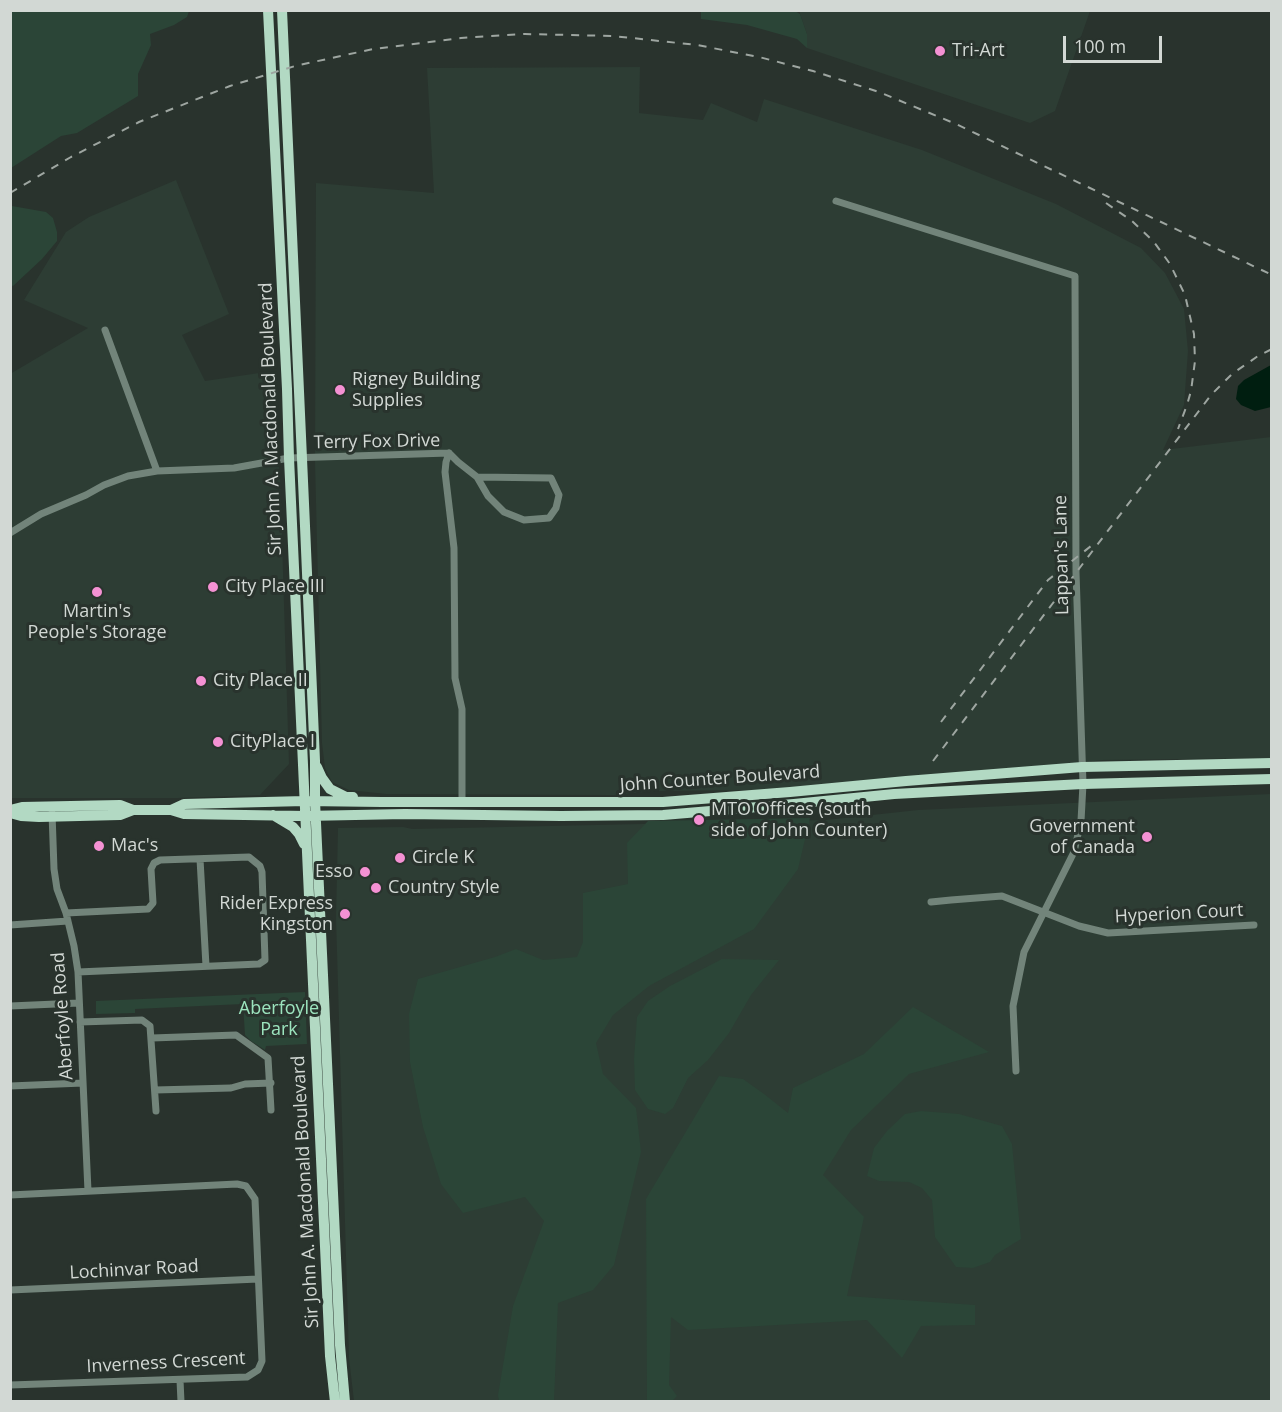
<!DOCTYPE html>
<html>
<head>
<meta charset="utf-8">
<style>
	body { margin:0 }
	#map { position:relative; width:1282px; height:1412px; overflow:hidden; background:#29332d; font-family:"Open Sans",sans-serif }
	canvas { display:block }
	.frame { position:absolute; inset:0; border:12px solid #d2d8d4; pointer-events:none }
	.scale { position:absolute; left:1063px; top:36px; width:99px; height:27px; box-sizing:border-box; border:3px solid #d2d8d4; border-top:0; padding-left:8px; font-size:18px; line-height:21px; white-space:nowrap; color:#d2d8d4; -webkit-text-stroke:4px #29332d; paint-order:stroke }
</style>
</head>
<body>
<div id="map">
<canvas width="1282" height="1412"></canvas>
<div class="frame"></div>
<div class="scale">100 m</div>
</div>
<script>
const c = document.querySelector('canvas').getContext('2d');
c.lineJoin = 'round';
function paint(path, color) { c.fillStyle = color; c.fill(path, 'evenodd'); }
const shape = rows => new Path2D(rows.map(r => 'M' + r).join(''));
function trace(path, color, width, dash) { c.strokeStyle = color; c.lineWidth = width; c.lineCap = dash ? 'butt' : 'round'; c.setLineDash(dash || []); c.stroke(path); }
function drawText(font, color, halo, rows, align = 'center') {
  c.font = font + ' "Open Sans",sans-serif'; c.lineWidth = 6; c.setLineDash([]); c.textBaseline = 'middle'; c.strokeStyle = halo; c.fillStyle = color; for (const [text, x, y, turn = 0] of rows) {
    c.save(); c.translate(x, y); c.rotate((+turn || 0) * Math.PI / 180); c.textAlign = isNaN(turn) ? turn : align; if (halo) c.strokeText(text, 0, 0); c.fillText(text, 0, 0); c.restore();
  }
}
paint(shape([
	[800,10,1090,11,1055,111,1030,123,807,48,807,34,800,14],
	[640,67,639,113,703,120,711,103,757,122,764,99,922,150,1056,204,1141,248,1165,273,1184,309,1188,351,1184,405,1163,450,1271,437,1271,758,1103,760,858,789,655,791,614,795,386,794,349,790,332,782,325,768,322,743,315,462,316,183,434,193,427,68],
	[176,180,229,314,182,335,205,381,266,372,280,476,289,764,260,795,178,798,11,798,10,374,88,328,24,300,66,232,89,217],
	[1271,794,1271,1401,354,1401,349,1358,336,918,338,828,403,827,412,829,826,820,918,810]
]), '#2d3d34');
paint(shape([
	[11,10,189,10,189,11,187,17,174,25,150,34,151,45,138,74,138,96,77,133,61,136,11,168],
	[701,11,795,11,800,14,807,34,807,48,797,39,747,25,701,19],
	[12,206,46,212,53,218,57,232,57,241,42,259,13,286,10,285,10,207],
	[810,818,798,869,754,929,649,986,613,1015,596,1043,603,1074,636,1108,641,1152,614,1265,593,1290,558,1303,554,1401,499,1401,498,1395,513,1306,544,1221,525,1197,463,1213,441,1184,423,1127,410,1062,409,1014,418,979,495,957,516,949,543,960,577,957,583,942,583,893,628,884,627,843,648,821],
	[722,959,779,960,751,995,729,1033,708,1060,688,1078,673,1108,665,1114,648,1109,635,1090,634,1059,637,1017,648,1001,670,986],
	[305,992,307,1044,266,1046,265,1050,251,1041,245,1035,243,1004,135,1009,135,1013,96,1014,96,1001],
	[913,1007,989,1052,909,1074,851,1130,823,1175,864,1217,847,1296,975,1305,975,1325,921,1326,902,1358,867,1320,688,1330,671,1317,669,1385,677,1396,672,1401,647,1401,646,1199,719,1076,743,1079,764,1094,788,1113,793,1088,864,1054],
	[921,1111,959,1114,1002,1126,1012,1144,1021,1239,995,1255,990,1262,973,1268,956,1267,935,1237,932,1200,922,1188,909,1182,879,1181,867,1176,874,1148,887,1131,905,1114]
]), '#2b4537');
paint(shape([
	[1271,365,1271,407,1255,411,1241,405,1236,399,1238,386,1244,380]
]), '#001e10');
trace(shape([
	[836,201,1075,276,1076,572,1083,784,1081,821,1074,852,1024,952,1013,1006,1016,1071],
	[105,330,157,471],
	[449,453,446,462,445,472,454,548,455,678,462,709,462,802],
	[449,453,458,462,477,477,551,478,559,495,556,508,549,518,524,520,504,512,488,496,477,477],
	[10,533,41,514,86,495,104,485,128,476,157,471,234,468,289,458,449,453],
	[52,813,54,869,57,889,66,913,74,946,78,972,88,1191],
	[200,859,206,966],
	[931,902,951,900,1002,896,1079,926,1108,933,1254,925],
	[66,913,148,909,153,903,151,869,154,863,160,860,249,857,260,866,262,872,265,960,259,964,78,972],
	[10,925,68,921],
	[10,1006,79,1003],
	[80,1022,142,1020,150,1026,156,1111],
	[152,1038,236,1035,268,1058,271,1110],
	[10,1086,83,1083],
	[155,1090,231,1088,245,1084,271,1083],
	[10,1195,237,1184,246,1186,255,1199,262,1361,258,1370,247,1377,10,1385],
	[10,1290,258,1279],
	[180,1380,181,1402]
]), '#72847a', 7);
trace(shape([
	[268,10,287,389,289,458,330,1356,335,1402],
	[282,10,305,526,315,761,315,801,340,1345,345,1402],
	[317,767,322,778,330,789,346,797,353,797],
	[10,810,22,807,120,805,133,810],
	[171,810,184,804,305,801,382,802,663,802,790,792,906,781,1082,767,1272,763],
	[10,813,21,816,39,817,120,815,133,810,171,810,184,814,305,816,405,814,561,816,663,815,794,804,894,794,1083,784,1272,779],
	[273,815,293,827,299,834,304,844]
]), '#b2d9c3', 10);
trace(shape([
	[10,193,71,157,139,122,230,86,295,66,373,49,461,38,525,34,613,36,697,45,759,57,813,71,879,92,956,124,1272,275],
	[1106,203,1132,221,1154,242,1170,264,1185,295,1194,334,1195,361,1191,391,1187,405,1178,429],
	[941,722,1048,580,1091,546],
	[933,761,1211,395,1232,374,1258,356,1272,349]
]), '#9ea6a1', 2, [8, 8]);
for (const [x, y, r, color] of [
	[940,51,6,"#f491d3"],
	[340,390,6,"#f491d3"],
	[213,587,6,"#f491d3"],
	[97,592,6,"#f491d3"],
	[201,681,6,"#f491d3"],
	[218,742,6,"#f491d3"],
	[699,820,6,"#f491d3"],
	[1147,837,6,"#f491d3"],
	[99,846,6,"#f491d3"],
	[400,858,6,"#f491d3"],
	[365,872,6,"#f491d3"],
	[376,888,6,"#f491d3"],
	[345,914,6,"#f491d3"]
]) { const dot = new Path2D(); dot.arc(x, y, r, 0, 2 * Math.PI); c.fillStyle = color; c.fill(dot); trace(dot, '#29332d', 2); }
drawText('18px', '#d2d8d4', '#29332d', [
	["Tri-Art",952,51],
	["Rigney Building",352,380],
	["Supplies",352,401],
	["City Place III",225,587],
	["Martin's",97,612,"center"],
	["People's Storage",97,633,"center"],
	["City Place II",213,681],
	["CityPlace I",230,742],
	["MTO Offices (south",711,810],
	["side of John Counter)",711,831],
	["Government",1135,827,"right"],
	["of Canada",1135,848,"right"],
	["Mac's",111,846],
	["Circle K",412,858],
	["Esso",353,872,"right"],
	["Country Style",388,888],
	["Rider Express",333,904,"right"],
	["Kingston",333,925,"right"]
], 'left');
drawText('18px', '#d2d8d4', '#29332d', [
	["Sir John A. Macdonald Boulevard",271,419,-92],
	["Terry Fox Drive",377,442,-1],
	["Lappan's Lane",1062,555,-91],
	["John Counter Boulevard",720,779,-4],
	["Hyperion Court",1179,914,-3],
	["Aberfoyle Road",63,1016,-94],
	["Sir John A. Macdonald Boulevard",306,1192,-93],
	["Lochinvar Road",134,1270,-3],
	["Inverness Crescent",166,1363,-3]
]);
drawText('18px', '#9ce4be', '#29332d', [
	["Aberfoyle",279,1009],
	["Park",279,1030]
]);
</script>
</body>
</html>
